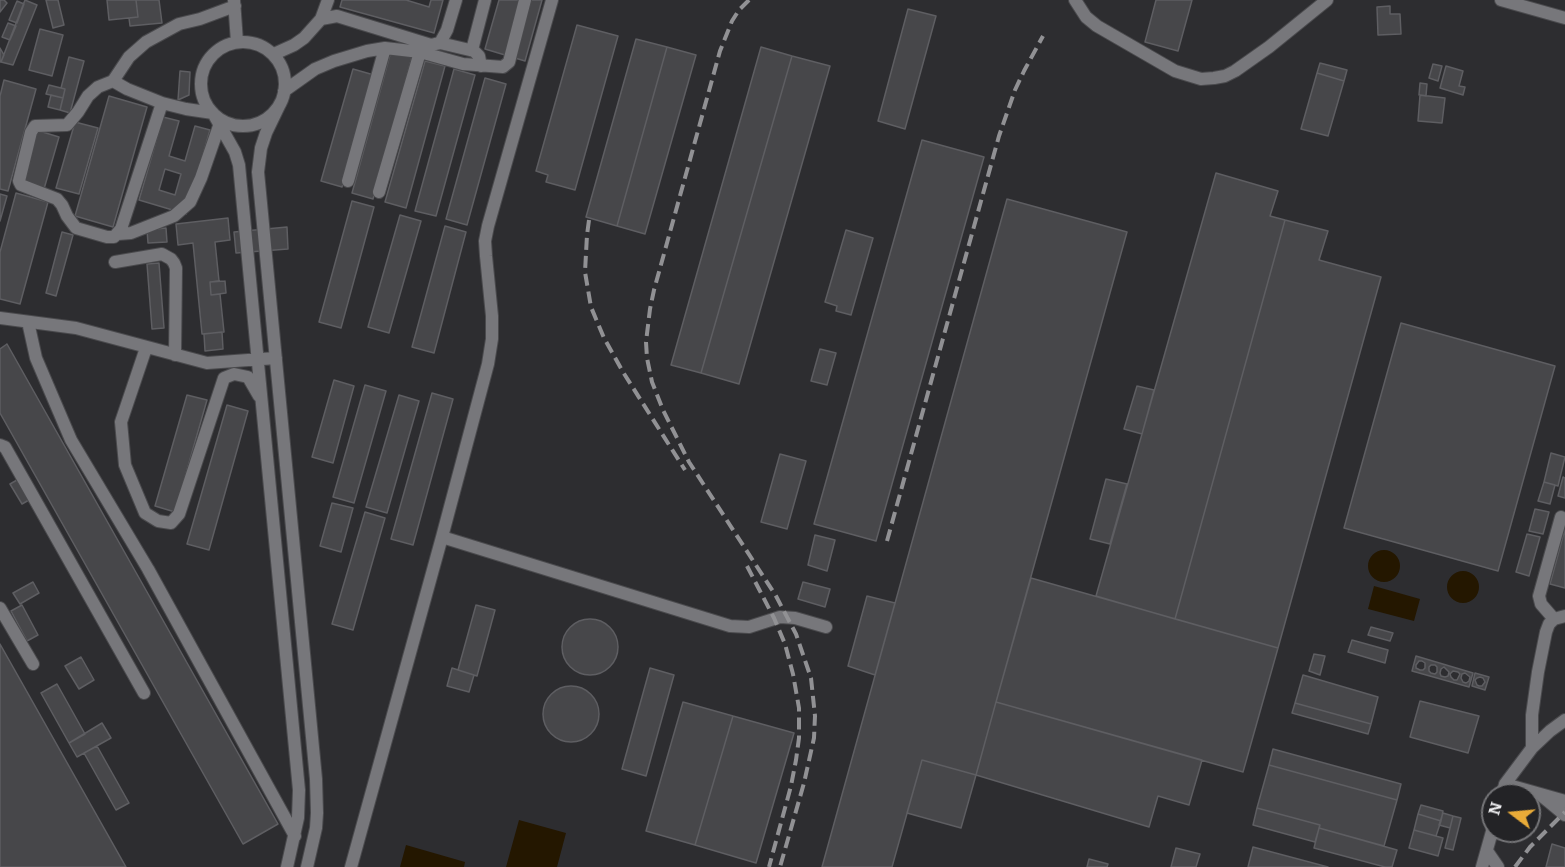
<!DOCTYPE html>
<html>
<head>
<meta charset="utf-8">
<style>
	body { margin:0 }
	#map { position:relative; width:1565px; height:867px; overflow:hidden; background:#2d2d30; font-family:Bitter,serif }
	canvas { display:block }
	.north { position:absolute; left:1481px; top:783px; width:60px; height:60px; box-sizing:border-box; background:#232326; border:2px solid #757578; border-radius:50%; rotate:286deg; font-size:16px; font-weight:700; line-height:24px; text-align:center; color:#f1f1f3 }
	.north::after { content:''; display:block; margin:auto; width:21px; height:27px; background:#e9ab38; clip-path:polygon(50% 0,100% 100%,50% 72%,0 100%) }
</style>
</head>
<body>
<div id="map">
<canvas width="1565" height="867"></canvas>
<div class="north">N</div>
</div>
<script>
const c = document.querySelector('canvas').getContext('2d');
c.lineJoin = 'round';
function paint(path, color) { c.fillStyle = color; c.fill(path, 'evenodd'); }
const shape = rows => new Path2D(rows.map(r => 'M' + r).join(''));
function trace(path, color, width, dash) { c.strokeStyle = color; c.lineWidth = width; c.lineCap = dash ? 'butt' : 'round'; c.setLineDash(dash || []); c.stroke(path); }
paint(shape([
	'1368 566a16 16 0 1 1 32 0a16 16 0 1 1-32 0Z',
	'1447 587a16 16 0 1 1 32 0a16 16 0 1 1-32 0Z',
	[1374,586,1420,599,1414,621,1368,609],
	[519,820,566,833,557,867,506,867],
	[406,845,465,862,464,867,400,867]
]), '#241700');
const building = shape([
	[0,0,4,0,7,3,0,12,0,0],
	[25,0,37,5,13,65,1,62,25,0],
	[46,0,58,0,64,25,53,28,46,0],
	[107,0,136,0,138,17,109,20,107,0],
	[136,0,159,0,162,23,130,26,129,18,138,17,136,0],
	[342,0,406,0,429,7,431,0,443,0,434,33,340,7,342,0],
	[499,0,521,0,505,55,485,49,499,0],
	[531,0,542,0,525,61,515,58,531,0],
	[1156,0,1192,0,1178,51,1145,42,1156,0],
	[17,1,24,4,17,23,9,20,17,1],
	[1390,6,1390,14,1400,14,1401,34,1378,35,1377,7,1390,6],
	[908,9,936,16,905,129,878,121,908,9],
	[8,23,16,26,10,40,2,37,8,23],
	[577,25,618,36,575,190,546,182,548,175,536,171,577,25],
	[40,29,63,35,52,76,29,70,40,29],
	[636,39,667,47,617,226,586,217,636,39],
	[667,47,696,55,645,234,617,226,667,47],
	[761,47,792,56,701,373,671,365,761,47],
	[0,48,4,55,1,62,0,62,0,48],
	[391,51,412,57,373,199,352,193,391,51],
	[792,56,830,66,739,384,701,373,792,56],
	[69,57,84,61,70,113,60,110,65,89,61,88,69,57],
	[425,61,445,66,406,208,385,202,425,61],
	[1320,63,1347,70,1344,81,1317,73,1320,63],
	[1433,64,1442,66,1438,81,1429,78,1433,64],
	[1446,66,1463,71,1459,86,1465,87,1463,95,1440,88,1446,66],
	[353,69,374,75,342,187,321,181,353,69],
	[454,69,475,75,436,216,415,211,454,69],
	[180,71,190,72,189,95,178,100,180,71],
	[1317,73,1344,81,1328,136,1301,129,1317,73],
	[485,78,506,84,467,225,446,219,485,78],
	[4,80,36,89,8,191,0,189,0,96,4,80],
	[1420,83,1427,84,1426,96,1419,95,1420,83],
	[49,85,65,89,63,98,46,94,49,85],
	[51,95,63,98,60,110,48,107,51,95],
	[1420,95,1445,98,1442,123,1418,121,1420,95],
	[109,96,147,107,113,227,75,216,109,96],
	[163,117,179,121,169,156,185,161,195,126,210,130,186,214,139,200,163,117],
	[165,169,181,174,175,195,159,190,165,169],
	[75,122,98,128,79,194,56,188,75,122],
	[36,130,59,137,44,189,21,182,36,130],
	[922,140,984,157,876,541,814,524,922,140],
	[1216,173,1278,191,1270,216,1285,220,1175,619,1096,596,1216,173],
	[16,193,48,202,20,304,0,299,0,252,16,193],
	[0,194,7,196,0,221,0,194],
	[1007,199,1127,232,996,702,976,775,922,760,892,867,822,867,1007,199],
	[352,201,374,207,341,328,319,322,352,201],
	[400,215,421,221,389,333,368,327,400,215],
	[228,218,230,240,215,242,219,281,210,282,211,295,220,294,224,332,202,334,193,243,178,245,176,224,228,218],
	[1285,220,1328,231,1319,260,1381,277,1278,648,1175,619,1285,220],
	[445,226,466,232,434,353,412,347,445,226],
	[287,227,288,249,236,253,234,232,287,227],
	[166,228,167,242,148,243,147,230,166,228],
	[846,230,873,238,851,315,836,311,837,306,825,302,846,230],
	[62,232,73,235,56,296,46,293,62,232],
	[159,263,164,328,152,329,147,264,159,263],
	[225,281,226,293,211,295,210,282,225,281],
	[1401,323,1555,366,1498,571,1344,528,1401,323],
	[222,332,223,349,205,351,204,334,222,332],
	[7,344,278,824,243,844,0,413,0,349,7,344],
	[820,349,836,353,827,385,811,381,820,349],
	[334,380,354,386,333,463,312,457,334,380],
	[365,385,386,391,354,503,333,497,365,385],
	[1137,386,1154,390,1142,434,1124,429,1137,386],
	[432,393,453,399,413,545,391,539,432,393],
	[187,395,207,400,175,512,155,506,187,395],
	[399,395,419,401,387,513,366,507,399,395],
	[227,405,248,411,209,550,187,544,227,405],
	[1551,453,1565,457,1558,486,1544,482,1551,453],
	[780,454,806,461,787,529,761,522,780,454],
	[1563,477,1565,478,1565,498,1558,496,1563,477],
	[1106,479,1127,484,1110,544,1090,539,1106,479],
	[17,480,29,500,22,504,10,484,17,480],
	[1544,482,1555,485,1550,504,1538,501,1544,482],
	[332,503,353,508,341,552,320,546,332,503],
	[1535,509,1549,512,1543,534,1529,531,1535,509],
	[365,512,385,518,353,630,332,624,365,512],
	[1565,529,1565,588,1550,584,1565,529],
	[1527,534,1540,537,1529,576,1516,572,1527,534],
	[815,535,835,540,827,571,808,565,815,535],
	[1031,578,1278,648,1243,772,996,702,1031,578],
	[33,582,39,593,20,604,13,593,33,582],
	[803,582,830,589,825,607,798,599,803,582],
	[867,596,895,603,875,675,848,666,867,596],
	[22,605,38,635,27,641,11,611,22,605],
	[476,605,495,610,477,676,458,670,476,605],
	'562 647a28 28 0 1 1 56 0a28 28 0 1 1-56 0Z',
	[1371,627,1393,633,1390,641,1368,635,1371,627],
	[1352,640,1388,650,1385,663,1348,652,1352,640],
	[0,644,126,867,0,867,0,644],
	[1314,654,1325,656,1320,675,1309,671,1314,654],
	[1416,656,1473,673,1469,687,1412,671,1416,656],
	[1419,661,1422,661,1425,663,1425,668,1423,670,1420,670,1416,668,1416,665,1419,661],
	[1431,665,1435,665,1437,667,1437,672,1435,674,1431,673,1429,671,1429,667,1431,665],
	[1444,667,1449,672,1448,676,1445,677,1441,676,1440,673,1441,669,1444,667],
	[1453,671,1458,672,1460,674,1457,680,1454,680,1451,677,1450,674,1453,671],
	[1465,673,1470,677,1469,681,1466,683,1463,682,1461,678,1462,674,1465,673],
	[81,657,94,680,79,689,65,666,81,657],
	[452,668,474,675,469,692,447,686,452,668],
	[650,668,674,675,646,776,622,769,650,668],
	[1475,673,1489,677,1485,690,1472,686,1475,673],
	[1480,677,1483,678,1485,682,1482,686,1479,686,1477,685,1475,680,1477,678,1480,677],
	[1303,675,1378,697,1371,724,1295,703,1303,675],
	[57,684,85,734,69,743,41,693,57,684],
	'543 714a28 28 0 1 1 56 0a28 28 0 1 1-56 0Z',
	[1420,701,1479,716,1468,753,1410,737,1420,701],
	[683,702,733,716,695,845,646,831,683,702],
	[996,702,1202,760,1189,805,1158,796,1149,827,976,775,996,702],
	[1295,703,1371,724,1368,734,1292,713,1295,703],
	[733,716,794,733,756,863,695,845,733,716],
	[102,723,111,738,77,757,69,743,102,723],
	[97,746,129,803,116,810,84,753,97,746],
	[1273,749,1401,784,1397,800,1269,765,1273,749],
	[922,760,976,775,961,828,907,813,922,760],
	[1269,765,1397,800,1384,846,1319,828,1320,825,1257,808,1269,765],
	[1421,805,1443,811,1441,821,1418,814,1421,805],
	[1257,808,1320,825,1315,842,1253,825,1257,808],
	[1443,813,1453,816,1450,828,1439,825,1443,813],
	[1418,814,1441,821,1436,836,1414,830,1418,814],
	[1453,816,1461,818,1453,850,1445,848,1453,816],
	[1319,828,1397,850,1392,867,1385,867,1314,848,1319,828],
	[1414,830,1443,838,1438,856,1409,848,1414,830],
	[1552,844,1565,848,1565,867,1546,867,1552,844],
	[1253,847,1328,867,1248,867,1253,847],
	[1176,848,1200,854,1196,867,1171,867,1176,848],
	[1089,859,1108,864,1107,867,1087,867,1089,859]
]);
paint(building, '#47474a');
trace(building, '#5e5e62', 1.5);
const minor = shape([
	[234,0,237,42],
	[1075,0,1086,17,1097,26,1175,71,1201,79,1214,78,1225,76,1235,71,1269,47,1327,0],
	[1501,0,1565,18],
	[321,19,337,16,431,45,435,44,440,43,447,30,456,0],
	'201 84a42 42 0 1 1 84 0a42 42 0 1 1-84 0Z',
	[440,43,474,51,479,56,481,66],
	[472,50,485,0],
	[274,54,294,45,304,38,321,19,328,0],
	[113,81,127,89,162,103,186,109,213,113,235,152,239,165,299,790,298,818,287,867],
	[284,91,315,69,334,61,367,51,385,48,420,52,463,64,503,67,509,62,525,0],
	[162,103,121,229,114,237,107,237,76,228,67,216,62,205,57,199,21,185,19,181,31,132,35,126,67,125,78,112,88,96,98,87,113,81,129,57,146,42,179,24,200,19,235,6],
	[280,104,266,133,261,148,258,172,316,779,317,813,316,828,307,867],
	[348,181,385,48],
	[379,192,420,52],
	[118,234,131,233,174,216,190,202,201,178,219,126],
	[115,262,162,254,171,259,174,263,176,268,175,355],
	[0,318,76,328,207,363,276,358],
	[28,322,36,358,71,440,148,569,295,836],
	[146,348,121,422,125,465,145,513,158,521,171,523,179,514,224,378,234,374,248,377,259,396],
	[0,445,5,447,30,491,144,693],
	[442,537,730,626,749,627,780,617,795,618,826,627],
	[0,608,33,664],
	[1554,619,1541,604,1539,596,1561,517],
	[1532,748,1532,715,1538,672,1546,632,1549,624,1554,619,1565,616],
	[1505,784,1565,801],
	[1502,795,1505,784,1532,748,1550,731,1565,720],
	[1542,796,1565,815],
	[1487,851,1498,867],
	[351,867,442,537,488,364,492,339,492,316,486,256,485,241,488,226,552,0],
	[1482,867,1493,828]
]);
trace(minor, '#4a4a4d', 14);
trace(minor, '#77777b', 12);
trace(shape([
	[749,0,739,10,732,21,720,51,654,290,650,309,646,342,647,358,652,382,663,410,689,462,776,596,796,634,811,678,815,716,814,738,804,783,780,867],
	[589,220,587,235,585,272,591,307,604,338,623,372,685,470],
	[887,541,999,136,1015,90,1024,71,1043,36],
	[747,566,774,618,785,644,793,674,799,708,799,738,796,760,791,786,769,867],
	[1515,867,1530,847,1565,812]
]), '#919194', 4, [12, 6]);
</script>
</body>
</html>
